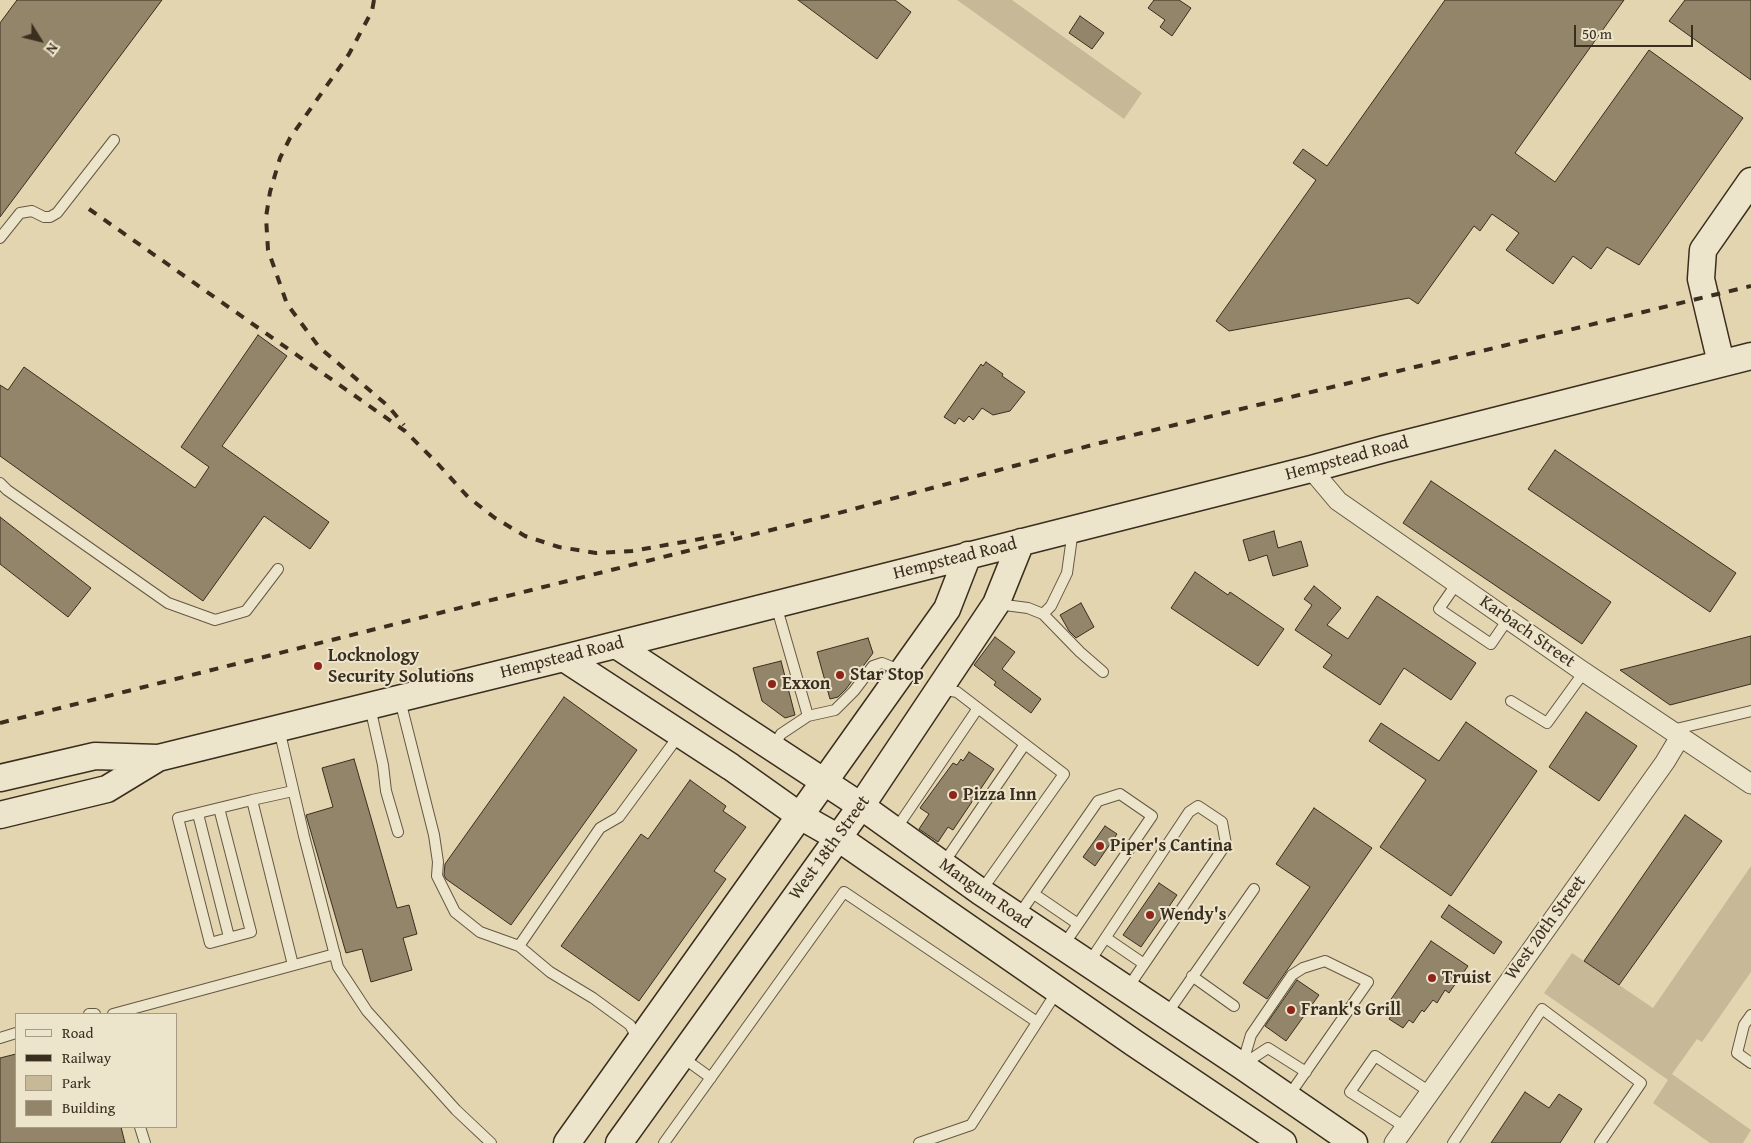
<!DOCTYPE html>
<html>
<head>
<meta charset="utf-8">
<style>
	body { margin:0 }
	#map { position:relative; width:1751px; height:1143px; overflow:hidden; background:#e4d5b1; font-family:"Gentium Book Plus",serif }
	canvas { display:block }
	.legend { position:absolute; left:15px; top:1013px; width:162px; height:115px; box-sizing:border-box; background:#ede4cc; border:1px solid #a59b86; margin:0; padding:6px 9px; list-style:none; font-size:15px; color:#3a2e1e }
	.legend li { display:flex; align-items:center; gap:10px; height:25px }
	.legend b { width:25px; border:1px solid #a59b86 }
	.north { position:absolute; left:15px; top:15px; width:50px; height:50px; -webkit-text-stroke:4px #ede4cc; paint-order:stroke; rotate:126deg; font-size:14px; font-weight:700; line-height:20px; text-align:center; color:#3a2e1e }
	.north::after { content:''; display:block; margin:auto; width:18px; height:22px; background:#3a2e1e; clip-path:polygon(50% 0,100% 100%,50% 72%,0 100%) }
	.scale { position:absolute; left:1574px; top:25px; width:119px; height:22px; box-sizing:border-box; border:2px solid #3a2e1e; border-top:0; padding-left:6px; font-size:15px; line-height:18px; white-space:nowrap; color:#3a2e1e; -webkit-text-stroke:4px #ede4cc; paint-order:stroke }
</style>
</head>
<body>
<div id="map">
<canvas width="1751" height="1143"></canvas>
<ul class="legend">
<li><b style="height:6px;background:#ede4cc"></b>Road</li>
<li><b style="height:6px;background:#3a2e1e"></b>Railway</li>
<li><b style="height:14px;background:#c7b998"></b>Park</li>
<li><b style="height:14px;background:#92856a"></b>Building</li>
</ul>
<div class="north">N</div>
<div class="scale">50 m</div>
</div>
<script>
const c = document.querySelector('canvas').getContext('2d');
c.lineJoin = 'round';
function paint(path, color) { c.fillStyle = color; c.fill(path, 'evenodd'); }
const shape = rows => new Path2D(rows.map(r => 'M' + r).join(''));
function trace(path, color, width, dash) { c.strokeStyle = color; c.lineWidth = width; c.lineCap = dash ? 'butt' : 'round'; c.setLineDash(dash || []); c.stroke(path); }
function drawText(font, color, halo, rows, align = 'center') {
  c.font = font + ' "Gentium Book Plus",serif'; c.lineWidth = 4; c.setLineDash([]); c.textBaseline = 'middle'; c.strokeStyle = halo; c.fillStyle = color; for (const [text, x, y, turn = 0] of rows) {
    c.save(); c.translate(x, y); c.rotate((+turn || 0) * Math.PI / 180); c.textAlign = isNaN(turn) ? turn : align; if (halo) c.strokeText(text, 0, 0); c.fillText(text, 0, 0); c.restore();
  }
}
paint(shape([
	[957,0,1012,0,1142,93,1124,119],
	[1751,866,1751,972,1702,1042,1697,1039,1672,1074,1751,1130,1743,1143,1710,1143,1653,1103,1668,1080,1544,993,1572,953,1653,1008]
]), '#c7b998');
const building = shape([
	[17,0,162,0,0,217,0,23,17,0],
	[798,0,895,0,911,12,877,59,798,0],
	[1154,0,1179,0,1191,8,1172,36,1160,27,1165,20,1148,8,1154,0],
	[1445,0,1624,0,1515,153,1555,182,1649,50,1743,118,1639,265,1607,247,1591,269,1573,256,1553,284,1506,250,1519,233,1492,214,1480,231,1474,226,1418,304,1409,298,1229,331,1216,321,1316,180,1293,163,1303,149,1327,166,1445,0],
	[1685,0,1751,0,1751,80,1669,21,1685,0],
	[1080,16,1104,33,1092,49,1069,33,1080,16],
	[258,335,287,356,222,446,329,522,310,549,264,516,203,601,0,456,0,385,8,390,24,367,195,488,209,467,181,447,258,335],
	[986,362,1003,374,1002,376,1025,392,1010,411,993,415,982,408,973,420,969,416,964,422,959,418,955,424,944,417,981,364,983,366,986,362],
	[1555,450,1736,573,1710,612,1528,489,1555,450],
	[1431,481,1611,602,1582,644,1403,523,1431,481],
	[0,517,91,588,68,617,0,564,0,517],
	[1274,531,1278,548,1301,541,1308,566,1273,576,1267,555,1249,561,1243,540,1274,531],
	[1195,572,1228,595,1230,592,1284,629,1258,666,1171,608,1195,572],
	[1314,586,1341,608,1327,625,1348,639,1377,596,1476,663,1451,700,1404,668,1380,705,1323,667,1332,655,1295,630,1312,605,1304,599,1314,586],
	[1081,603,1094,627,1076,638,1069,631,1060,615,1081,603],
	[1751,636,1751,684,1670,705,1620,670,1751,636],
	[995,637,1015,652,1002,669,1041,699,1031,713,994,685,996,682,974,665,995,637],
	[868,638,873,653,846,689,838,697,830,699,817,652,868,638],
	[781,661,795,715,785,718,762,701,753,668,781,661],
	[564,697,637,750,511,925,446,879,444,875,445,864,564,697],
	[1586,712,1637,746,1599,801,1549,767,1586,712],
	[1466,722,1537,771,1451,896,1380,847,1426,780,1369,741,1381,723,1439,761,1466,722],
	[969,752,994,769,953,830,948,827,938,842,919,829,929,814,920,808,953,763,957,765,961,759,963,761,969,752],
	[354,759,397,908,409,905,417,934,403,938,412,970,371,982,362,949,346,953,306,815,333,807,322,768,354,759],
	[690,780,726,806,723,811,746,827,714,871,726,879,639,1001,561,946,641,834,648,839,690,780],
	[1314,808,1372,848,1267,999,1243,983,1310,887,1276,864,1314,808],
	[1685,815,1722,841,1619,985,1584,961,1685,815],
	[1105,826,1117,834,1095,866,1083,857,1105,826],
	[1159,883,1177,895,1141,947,1123,935,1159,883],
	[1449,905,1502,942,1494,954,1441,917,1449,905],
	[1431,941,1468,966,1449,993,1445,990,1437,1003,1433,1000,1424,1012,1422,1010,1413,1023,1409,1020,1403,1028,1389,1019,1395,1010,1387,1005,1431,941],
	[1297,980,1319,995,1286,1041,1265,1026,1297,980],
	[16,1054,16,1127,121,1127,125,1143,0,1143,0,1058,16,1054],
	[1525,1092,1549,1108,1559,1094,1582,1109,1560,1143,1491,1143,1525,1092]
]);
paint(building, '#92856a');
trace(building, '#3a2e1e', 1);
const service = shape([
	[0,238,20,213,32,211,44,217,50,217,57,213,114,140],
	[0,483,7,490,168,603,215,620,246,611,278,569],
	[1457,583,1439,609,1491,644,1508,619],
	[997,604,1028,608,1043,614,1051,606,1067,573,1073,530],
	[1043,614,1080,652,1103,672],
	[940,689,957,692,1064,774,981,891],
	[400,700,434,835,438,862,437,876,455,912,480,932,519,946,600,828,619,817,680,734],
	[1511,701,1547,723,1584,672],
	[370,707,383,765,386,791,398,832],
	[808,716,835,710,854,691,873,666,882,663,902,671],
	[279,729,304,836,338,967,367,1011,456,1110,491,1143],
	[1672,730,1751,711],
	[773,747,781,734,808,716,776,605],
	[293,791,252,800,293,965],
	[219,808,251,932,210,943,178,818,252,800],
	[198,814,229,937],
	[896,829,978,708],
	[943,864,1025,744],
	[1034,894,1078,924],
	[1018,916,1098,801,1120,794,1152,816,1063,946],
	[1106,938,1144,964],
	[519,946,550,972,593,998,630,1025,639,1041],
	[1088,964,1189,812,1198,806,1222,822,1226,844,1127,989],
	[1192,976,1234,1006],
	[89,1014,95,1014],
	[113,1014,335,954],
	[1166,1015,1254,889],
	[1751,1015,1744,1025,1737,1053,1751,1063],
	[0,1038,16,1033],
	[682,1057,711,1078],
	[1242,1065,1251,1035,1292,975,1303,968,1325,961,1368,982,1288,1097],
	[1242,1065,1268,1048,1306,1072],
	[140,1127,145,1143],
	[1405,1127,1350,1092,1375,1056,1430,1092],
	[664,1143,844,892,1037,1022],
	[919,1143,971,1125,1058,990],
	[1453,1143,1542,1009,1641,1083,1600,1143]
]);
const minor = shape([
	[1311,469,1338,501,1578,668,1751,784],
	[1394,1143,1665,762,1680,737]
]);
const secondary = shape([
	[1721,363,1701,279,1703,250,1751,181],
	[616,645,861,806,981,892,1242,1066,1354,1143],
	[564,658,731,767,800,816,837,837,1134,1043,1283,1143],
	[0,778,95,756,158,758,564,658,1311,469,1384,449,1751,356],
	[0,815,107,789,158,758],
	[567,1143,947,609,968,555],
	[619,1143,861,806,996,604,1021,542]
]);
trace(service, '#645843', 12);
trace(minor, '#645843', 21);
trace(secondary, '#3a2e1e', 29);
trace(service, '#ede4cc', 10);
trace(minor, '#ede4cc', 19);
trace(secondary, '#ede4cc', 26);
trace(shape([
	[374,0,372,11,349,54,290,138,280,158,270,192,266,217,268,250,287,304,319,347,388,406,404,425],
	[89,209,405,431,438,464,468,497,495,518,525,536,559,547,596,553,632,551,734,533],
	[0,723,835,514,1096,444,1751,286]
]), '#3a2e1e', 4, [9, 9]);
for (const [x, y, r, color] of [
	[318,666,5,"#8f2418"],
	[840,675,5,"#8f2418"],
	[772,684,5,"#8f2418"],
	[953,795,5,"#8f2418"],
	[1100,846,5,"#8f2418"],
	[1150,915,5,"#8f2418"],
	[1432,978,5,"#8f2418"],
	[1291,1010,5,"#8f2418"]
]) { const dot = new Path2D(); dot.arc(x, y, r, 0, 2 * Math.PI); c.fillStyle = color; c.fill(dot); trace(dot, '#ede4cc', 2); }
drawText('18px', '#3a2e1e', '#ede4cc', [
	["Hempstead Road",1347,459,-15],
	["Hempstead Road",955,559,-14],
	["Karbach Street",1527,632,35],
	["Hempstead Road",562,658,-14],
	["West 18th Street",830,848,-54],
	["Mangum Road",985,894,35],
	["West 20th Street",1546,928,-54]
]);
drawText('bold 18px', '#3a2e1e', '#ede4cc', [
	["Locknology",328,656],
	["Security Solutions",328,677],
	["Star Stop",850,675],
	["Exxon",782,684],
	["Pizza Inn",963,795],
	["Piper's Cantina",1110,846],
	["Wendy's",1160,915],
	["Truist",1442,978],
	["Frank's Grill",1301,1010]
], 'left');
</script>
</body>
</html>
